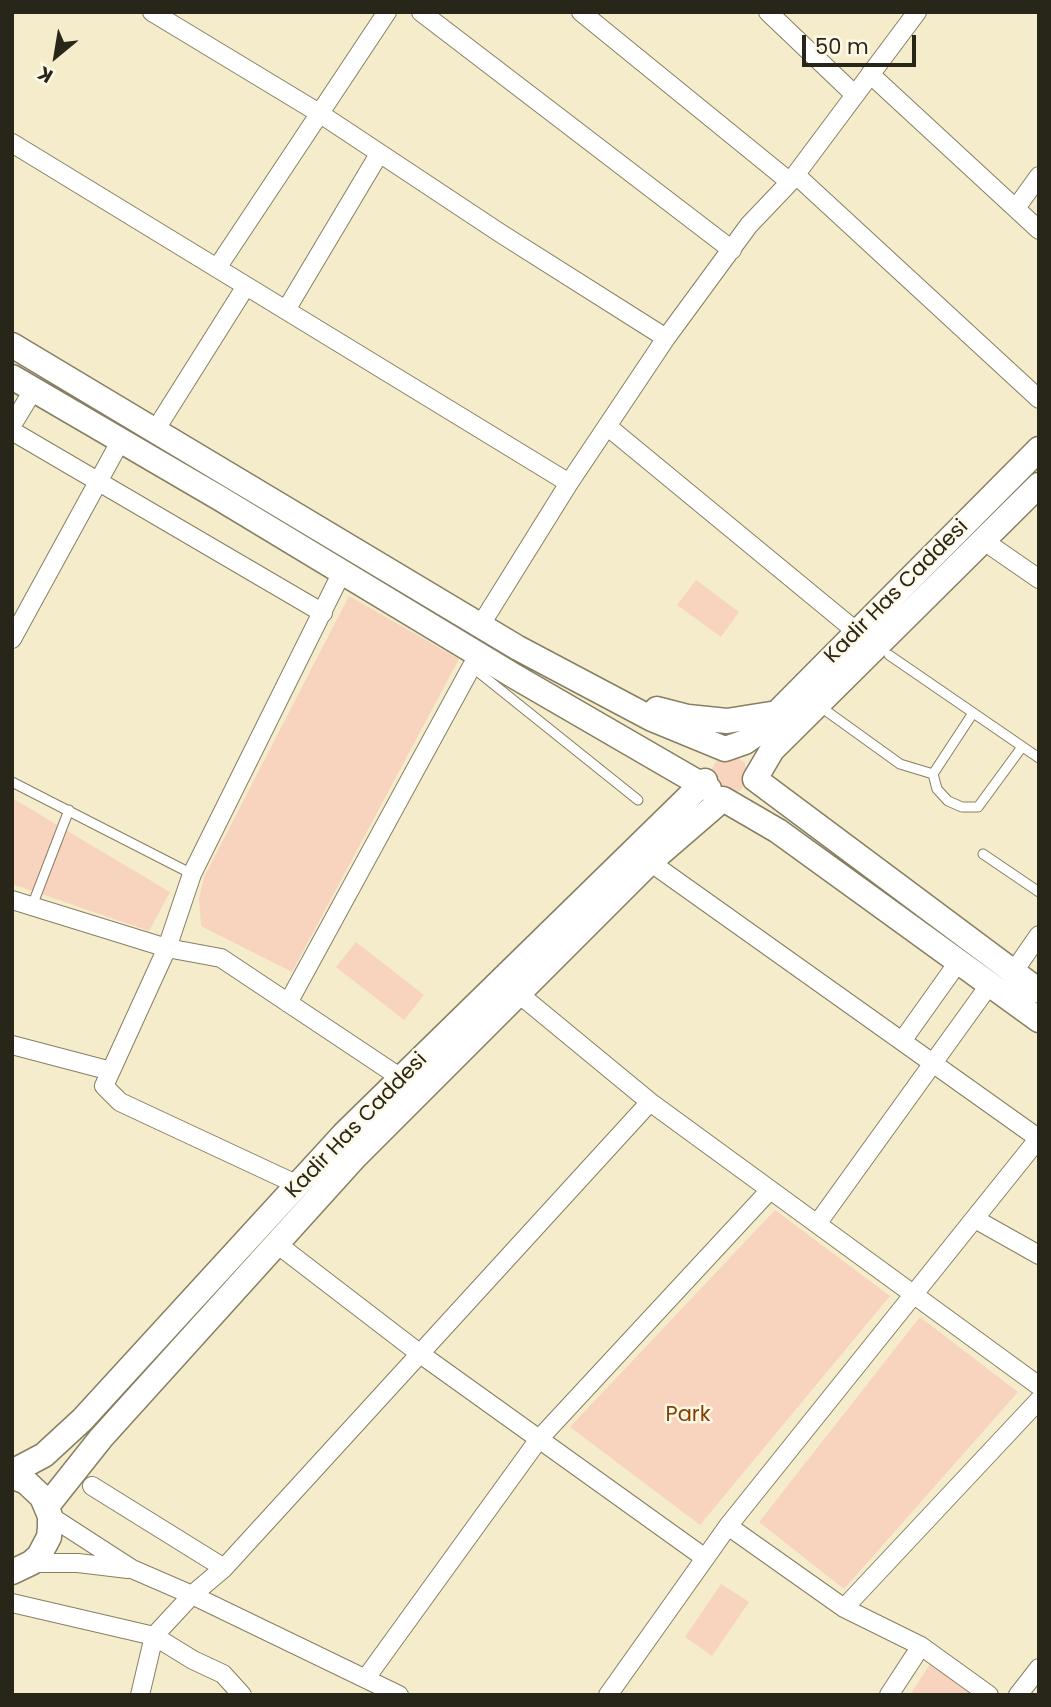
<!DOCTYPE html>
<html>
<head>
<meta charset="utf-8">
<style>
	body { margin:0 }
	#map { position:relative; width:1051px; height:1707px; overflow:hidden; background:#f5eccc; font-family:Poppins,sans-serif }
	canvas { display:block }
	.frame { position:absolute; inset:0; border:14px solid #282519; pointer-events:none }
	.north { position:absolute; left:21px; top:21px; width:70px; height:70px; -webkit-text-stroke:5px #fef9e6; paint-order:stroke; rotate:210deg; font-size:19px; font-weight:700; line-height:28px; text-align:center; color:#282519 }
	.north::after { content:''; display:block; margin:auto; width:24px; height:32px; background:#282519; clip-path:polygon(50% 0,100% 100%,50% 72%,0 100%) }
	.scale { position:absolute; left:802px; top:35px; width:114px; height:32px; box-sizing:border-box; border:4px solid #282519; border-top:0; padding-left:9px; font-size:21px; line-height:24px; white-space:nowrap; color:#282519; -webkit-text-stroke:5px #fef9e6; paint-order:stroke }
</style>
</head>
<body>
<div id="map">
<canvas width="1051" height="1707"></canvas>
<div class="frame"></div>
<div class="north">K</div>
<div class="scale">50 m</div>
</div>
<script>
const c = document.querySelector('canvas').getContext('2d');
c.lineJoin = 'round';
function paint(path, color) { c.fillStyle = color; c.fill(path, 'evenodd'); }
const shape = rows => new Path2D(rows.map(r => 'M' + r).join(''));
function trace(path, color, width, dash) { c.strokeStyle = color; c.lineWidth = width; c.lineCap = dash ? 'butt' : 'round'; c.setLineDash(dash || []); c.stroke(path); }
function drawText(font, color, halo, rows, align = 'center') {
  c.font = font + ' Poppins,sans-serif'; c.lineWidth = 5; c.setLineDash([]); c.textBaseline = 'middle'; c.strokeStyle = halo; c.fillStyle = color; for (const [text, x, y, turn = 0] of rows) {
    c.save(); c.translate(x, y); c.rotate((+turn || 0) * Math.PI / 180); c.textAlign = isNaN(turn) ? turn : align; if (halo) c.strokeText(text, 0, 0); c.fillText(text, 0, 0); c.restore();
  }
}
paint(shape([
	[696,580,739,612,721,637,677,605],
	[349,596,459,659,292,972,201,926,199,898,204,877],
	[735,756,745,763,748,780,741,790,735,793,723,792,710,772,717,760,722,757],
	[12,798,170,892,149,931,12,884],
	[356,942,424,995,404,1020,336,967],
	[775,1210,890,1296,700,1525,570,1427],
	[920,1317,1018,1392,844,1589,759,1522],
	[721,1584,749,1602,712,1656,685,1637],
	[930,1664,972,1695,910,1695]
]), '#f8d4bf');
const lane = shape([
	[889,655,1039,758],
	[472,667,638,800],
	[818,705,900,764,933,774],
	[973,713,933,774,937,789,948,801,962,807,978,807,1022,747],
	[12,782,192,874],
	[983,854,1039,892],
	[32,906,69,810]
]);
const street = shape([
	[152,12,319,113,500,233,666,338],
	[421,12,732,250],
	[581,12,790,182],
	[768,12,855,95],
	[870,74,1039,230],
	[12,143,569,483],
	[796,175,1039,399],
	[1016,208,1039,176],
	[217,268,387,12],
	[286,310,379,154],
	[12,425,34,389],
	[607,426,857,632],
	[156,429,246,286],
	[12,431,323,613],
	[984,541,1039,579],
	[480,626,569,483,666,338,749,225,790,182,917,12],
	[12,639,121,440],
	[650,862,1038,1138],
	[12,900,167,948,221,958,401,1078],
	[1014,971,1039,935],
	[519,994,650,1102,1039,1386],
	[288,1003,478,655],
	[902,1041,959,961],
	[12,1045,111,1071],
	[298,1185,120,1102,104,1086,167,948,192,874,342,572],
	[975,1219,1039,1255],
	[817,1224,990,984],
	[277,1244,419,1353,705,1558],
	[92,1486,224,1568],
	[50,1516,132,1569,192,1595,399,1695],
	[728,1526,844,1608,921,1646,989,1695],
	[31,1563,78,1563,128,1569],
	[12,1603,154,1636,193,1660,223,1674,242,1695],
	[844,1608,1039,1400],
	[366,1678,539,1439,770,1190],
	[140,1695,154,1636,192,1595,224,1568,650,1102],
	[608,1695,728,1526,1039,1138],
	[889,1695,921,1646],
	[1018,1695,1039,1668]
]);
const secondary = shape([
	[12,345,518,648,652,719,725,749,745,742,755,735,1039,449],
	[12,377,221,499,514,676,709,789],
	[1039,485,772,750,755,779,1039,991],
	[657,709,688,717,727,721,777,713],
	[12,1472,44,1455,82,1420,344,1134,705,781],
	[12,1476,26,1482,42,1497,50,1516,50,1527,49,1537,39,1556,31,1563,12,1572],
	[47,1506,101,1438,355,1157,650,862,723,799,778,831,1039,1020]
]);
trace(lane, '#877f62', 11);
trace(street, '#877f62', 20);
trace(secondary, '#877f62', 27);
trace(lane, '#fff', 9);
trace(street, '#fff', 18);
trace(secondary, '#fff', 24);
drawText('21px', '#282519', '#fef9e6', [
	["Kadir Has Caddesi",897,592,-45],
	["Kadir Has Caddesi",357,1126,-46]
]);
drawText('21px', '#853f04', '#fef9e6', [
	["Park",688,1416]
]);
</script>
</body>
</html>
